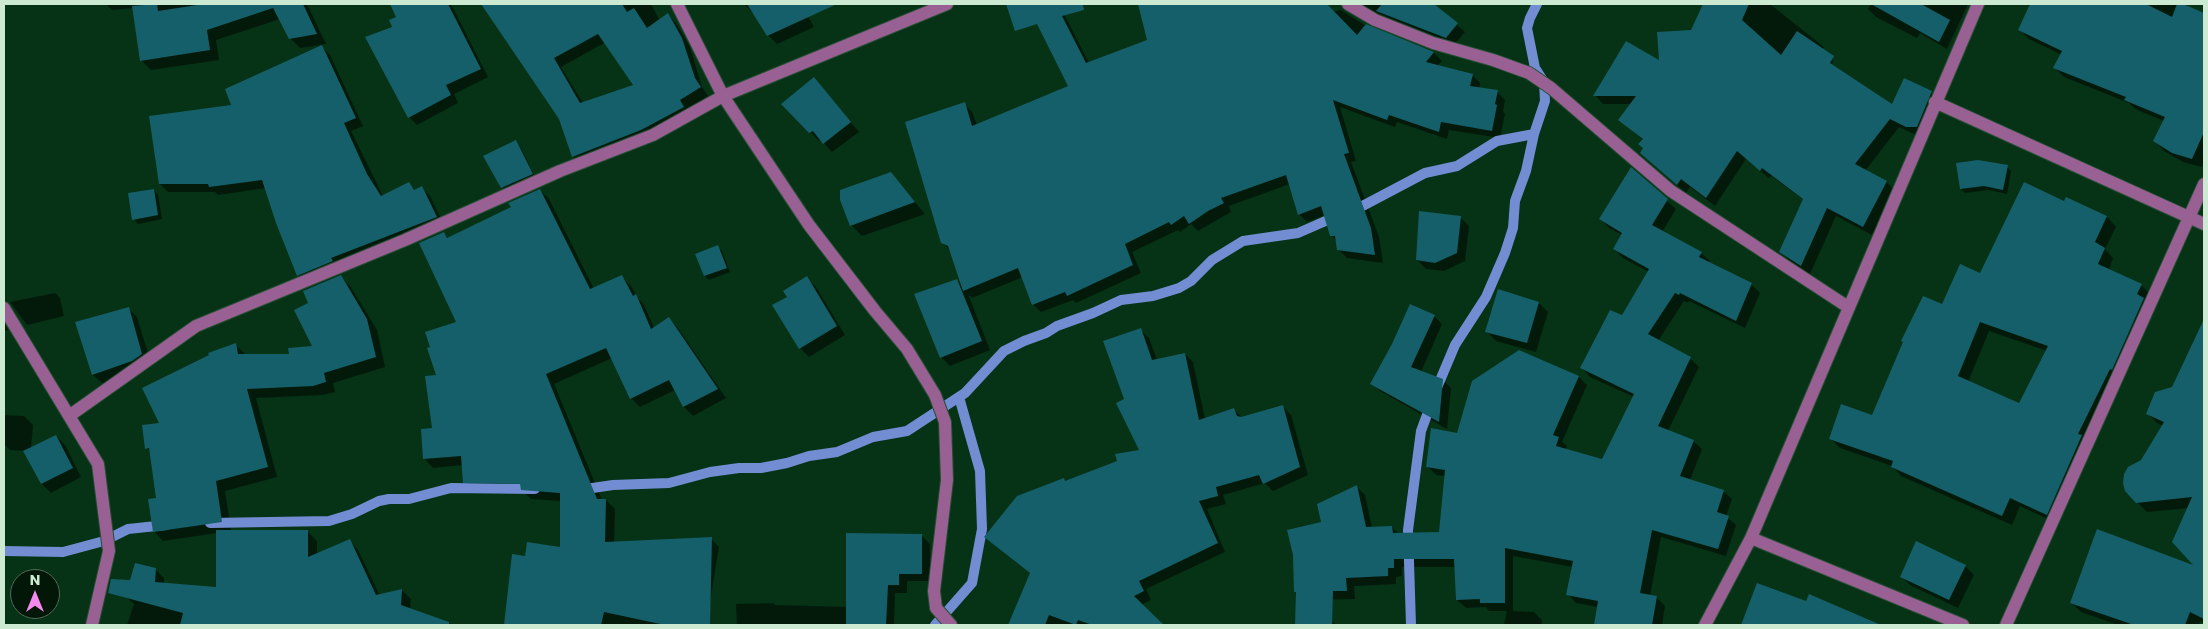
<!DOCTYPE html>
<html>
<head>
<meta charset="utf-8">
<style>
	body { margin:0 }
	#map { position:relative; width:2208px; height:629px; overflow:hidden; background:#063215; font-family:Poppins,sans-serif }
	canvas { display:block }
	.frame { position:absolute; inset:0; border:5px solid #cce9d1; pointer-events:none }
	.north { position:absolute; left:10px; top:569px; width:50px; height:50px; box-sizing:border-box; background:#021707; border:1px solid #536b58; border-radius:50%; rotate:0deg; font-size:14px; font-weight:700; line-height:20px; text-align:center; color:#cce9d1 }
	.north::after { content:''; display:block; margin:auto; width:18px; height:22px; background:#f689ee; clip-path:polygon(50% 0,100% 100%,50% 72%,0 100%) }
</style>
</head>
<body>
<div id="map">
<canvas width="2208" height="629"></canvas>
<div class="frame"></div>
<div class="north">N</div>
</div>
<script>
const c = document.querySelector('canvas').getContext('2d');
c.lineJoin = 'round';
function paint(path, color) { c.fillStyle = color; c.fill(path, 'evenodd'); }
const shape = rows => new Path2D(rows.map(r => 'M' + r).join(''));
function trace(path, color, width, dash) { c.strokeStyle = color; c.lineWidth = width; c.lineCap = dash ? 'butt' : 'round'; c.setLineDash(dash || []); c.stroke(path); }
paint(shape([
	[106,4,307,4,326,44,300,48,290,38,280,19,216,40,219,60,151,70,141,60,133,8,112,10],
	[391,4,451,4,488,77,454,94,458,103,417,125,409,117,394,28,398,18],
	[483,4,651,4,660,21,668,15,676,23,690,47,702,87,708,96,688,108,691,116,581,165,573,156,560,119],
	[606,42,635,86,583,103,561,67],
	[744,4,801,4,814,27,777,44,768,35,755,15],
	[1048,4,1056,4,1062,10,1089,63,1149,41,1139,4,1253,4,1257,8,1263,27,1341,10,1371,29,1434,53,1442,61,1437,66,1472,75,1480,83,1479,89,1497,92,1505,100,1503,112,1505,114,1500,138,1449,130,1447,139,1397,122,1395,127,1340,107,1356,161,1351,162,1379,237,1383,263,1347,258,1339,250,1337,241,1332,236,1325,215,1307,222,1299,214,1290,184,1229,206,1231,212,1198,231,1191,224,1180,232,1178,230,1132,252,1141,273,1076,303,1073,300,1041,312,1033,304,1023,277,972,298,968,294,990,350,950,366,941,357,957,280,963,286,951,251,942,243,964,104,972,112,977,125,1070,86,1032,11],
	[1358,4,1432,4,1465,32,1454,45,1388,20],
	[1704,4,1770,4,1824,47,1822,50,1833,60,1832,65,1892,106,1931,92,1940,101,1916,135,1899,127,1865,171,1886,182,1895,190,1872,235,1836,216,1810,274,1790,261,1781,252,1804,200,1771,176,1769,178,1746,159,1715,206,1690,187,1686,193,1641,153,1644,148,1643,140,1620,119,1631,104,1603,104,1595,95,1661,63,1691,31],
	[1871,4,1907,4,1911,5,1911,4,1968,4,1947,49,1920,33,1917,38,1876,17,1868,9],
	[2027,4,2181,4,2204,14,2204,162,2202,167,2183,162,2164,151,2155,141,2164,121,2135,109,2129,103,2064,77,2055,68,2062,55,2029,39,2020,30,2030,7],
	[322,47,330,55,363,126,351,131,383,196,409,184,416,191,422,188,430,196,444,225,307,283,298,275,266,188,218,195,215,192,168,192,160,184,233,106],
	[814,79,859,132,832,152,821,140,819,141,782,104],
	[516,141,520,146,536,179,506,192,485,157],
	[2007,167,2011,171,2007,194,1989,190,1965,193,1961,189],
	[1631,169,1676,209,1662,232,1701,253,1710,261,1709,263,1751,284,1760,293,1745,328,1689,301,1688,303,1684,301,1658,341,1690,358,1699,367,1668,431,1693,441,1702,449,1690,480,1723,491,1732,499,1726,516,1736,525,1726,556,1661,537,1650,596,1657,598,1665,606,1662,625,1595,625,1598,607,1576,603,1568,594,1573,567,1513,556,1513,611,1534,612,1542,620,1542,625,1504,625,1507,611,1489,611,1486,607,1466,608,1457,600,1455,567,1402,567,1402,576,1396,577,1396,584,1354,586,1355,599,1304,600,1337,625,1297,625,1298,594,1295,592,1322,522,1357,487,1365,495,1372,528,1392,527,1399,534,1441,533,1445,476,1436,475,1427,466,1458,435,1519,351,1579,377,1587,385,1562,442,1567,446,1565,450,1603,460,1634,397,1590,377,1582,368,1623,317,1649,272,1623,258,1614,249,1622,235,1609,228,1601,219],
	[890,173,925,214,862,236,851,225],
	[154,190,158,195,162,219,138,224,134,219],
	[540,190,549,199,594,289,622,277,631,286,638,298,644,305,654,328,669,318,678,328,726,398,693,416,684,407,675,390,640,407,631,398,612,358,554,384,602,500,606,500,615,509,614,542,710,538,719,547,706,625,504,625,526,557,561,548,561,501,531,499,525,493,473,492,464,483,463,465,433,468,424,458,433,429,437,376,457,323,444,233,449,239,512,207],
	[2067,198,2107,217,2116,227,2105,249,2113,258,2109,270,2141,285,2150,294,2056,523,2020,506,2012,525,1901,476,1892,466,1840,448,1830,438,1872,417,1943,306,2065,203],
	[1989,331,2047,351,2020,404,1968,382],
	[1460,217,1469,226,1465,261,1444,271,1426,269,1417,260],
	[717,247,722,251,730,272,709,280,705,276],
	[341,277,350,286,377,330,385,367,333,383,335,392,323,395,256,398,277,477,225,491,231,531,308,532,317,541,317,555,349,540,358,550,380,596,402,590,411,599,410,609,454,625,127,625,134,604,127,598,155,569,164,578,164,584,217,588,217,533,163,541,154,531,158,499,151,452,147,448,161,424,236,345,245,354,290,355,314,347,310,304],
	[807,278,816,287,845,335,809,357,800,348,789,297],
	[55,293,60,298,64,316,27,325,10,302],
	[1539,303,1548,312,1536,352,1496,341,1487,332],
	[128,308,137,317,151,363,141,370,102,383,93,375],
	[1434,316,1442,324,1421,372,1443,380,1451,388,1447,429,1380,391,1372,383],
	[4,322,8,330,4,331],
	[2203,325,2204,326,2204,623,2200,621,2199,625,2118,625,2081,612,2071,602,2198,568,2189,508,2147,512,2137,502,2141,461,2163,426,2157,423,2147,413,2173,388],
	[1140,330,1149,338,1157,360,1185,354,1193,362,1205,419,1234,409,1242,418,1283,407,1291,415,1308,475,1273,491,1265,483,1223,495,1226,504,1207,509,1225,552,1146,589,1151,600,1141,605,1162,625,1009,625,1031,574,994,545,1064,479,1067,482,1141,451,1125,399],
	[4,415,24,416,33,425,31,448,56,436,65,445,81,477,51,493,42,484,25,451,10,450,4,444],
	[922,536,930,544,930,581,907,581,907,593,895,593,894,625,737,625,736,604,773,603,775,605,847,607],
	[1965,566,1974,575,1958,608,1910,585,1901,576],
	[1758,584,1807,602,1855,614,1877,625,1743,625]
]), '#0007');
trace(shape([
	[1353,211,1425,173,1457,166,1497,141,1534,134],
	[1436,390,1455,345,1486,297,1505,253,1513,228,1515,201,1526,171,1534,134,1545,101,1544,82,1535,68,1527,28,1530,18,1537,4],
	[579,490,613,485,669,483,710,472,739,468,761,468,787,463,809,456,837,452,873,437,907,431,965,393,1004,351,1024,341,1046,333,1057,326,1093,313,1121,300,1153,296,1179,288,1191,281,1212,260,1243,241,1298,233,1337,216],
	[210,523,329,521,352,514,379,501,389,499,409,499,451,488,535,489],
	[4,551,63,552,104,541,128,529,166,525],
	[935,625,972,583,982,529,980,471,959,397],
	[1411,625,1408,530,1421,431,1431,404]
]), '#728dd1', 10);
paint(shape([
	[157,4,158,11,204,4,303,4,317,34,289,39,272,6,273,8,207,30,210,50,140,61,132,6],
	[390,4,448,4,481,69,446,85,451,95,408,118,365,37,392,27,389,20,396,17],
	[481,4,622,4,627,12,634,8,647,28,668,13,682,38,695,78,701,87,680,100,684,107,641,130,572,157,559,119],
	[598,34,633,85,580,103,554,58],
	[747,4,837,4,767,36],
	[1006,4,1083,5,1084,10,1062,16,1086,63,1147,40,1138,4,1327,4,1357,35,1366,24,1434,52,1426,62,1473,74,1470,86,1498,90,1495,104,1497,105,1492,131,1441,122,1439,132,1389,115,1387,120,1333,100,1349,153,1344,154,1371,228,1375,255,1337,250,1335,236,1330,236,1321,206,1298,215,1286,175,1221,198,1224,203,1208,211,1189,224,1184,216,1171,225,1169,222,1125,244,1133,265,1067,296,1065,292,1032,305,1018,268,963,291,948,246,941,243,905,122,965,102,972,126,1068,86,1037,24,1015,31],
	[1382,4,1434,4,1458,23,1446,38,1376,11],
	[1703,4,1749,4,1742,20,1781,55,1797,31,1834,56,1830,63,1892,104,1904,78,1932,91,1917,127,1906,127,1890,119,1855,164,1887,181,1863,227,1827,208,1801,266,1779,252,1803,199,1762,168,1760,171,1737,151,1706,198,1681,179,1677,185,1640,153,1643,148,1638,144,1643,139,1618,120,1636,96,1593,96,1626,41,1659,60,1657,32,1691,30],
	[1871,4,1921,4,1950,20,1939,42],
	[2030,4,2146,4,2172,17,2177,4,2183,4,2204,13,2204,132,2192,159,2172,153,2153,141,2165,117,2124,100,2126,97,2053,68,2062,51,2018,30],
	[322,45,356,118,344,123,367,174,381,196,409,182,414,190,422,186,437,217,331,258,333,261,297,276,276,223,262,180,209,187,208,184,159,184,149,116,231,105,225,89],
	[814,77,851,122,823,144,813,131,809,133,781,104],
	[516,140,533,174,501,188,483,156],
	[1978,160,2008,165,2003,190,1984,186,1960,189,1956,163],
	[1631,167,1668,199,1652,225,1702,252,1699,257,1752,283,1736,321,1680,293,1679,295,1675,293,1648,334,1691,357,1658,426,1694,440,1680,476,1724,490,1717,512,1729,516,1718,549,1652,530,1640,593,1657,596,1652,625,1594,625,1598,601,1566,595,1573,561,1505,548,1505,603,1480,603,1480,599,1456,600,1454,559,1394,559,1394,568,1388,568,1388,576,1346,578,1347,591,1333,591,1332,625,1295,625,1296,592,1294,592,1293,555,1287,530,1321,522,1317,504,1357,485,1366,527,1392,526,1393,533,1439,532,1445,470,1426,467,1431,428,1457,433,1472,381,1519,350,1579,376,1553,435,1559,437,1556,446,1602,459,1634,394,1580,368,1610,310,1622,315,1649,269,1613,249,1622,233,1599,219],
	[891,172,915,202,850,226,840,200,840,190],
	[2024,182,2064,201,2066,197,2107,216,2095,242,2105,248,2098,264,2142,284,2137,294,2144,298,2112,370,2110,369,2078,434,2082,435,2047,515,2010,498,2002,516,1891,467,1893,461,1829,439,1841,404,1872,415,1903,342,1901,341,1923,296,1942,304,1960,264,1980,273],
	[1980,322,2048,346,2019,403,1958,376],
	[154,189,158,215,132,220,128,193],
	[540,189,590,289,622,275,633,296,636,294,651,329,669,317,718,389,683,407,669,380,630,399,606,348,546,374,597,499,606,499,605,542,712,537,710,625,665,625,604,612,601,625,504,625,512,554,525,556,527,542,560,547,560,493,521,490,520,484,463,483,461,456,423,459,421,429,432,428,425,376,436,375,427,348,430,347,425,332,456,322,419,243,444,232,447,238,511,207,508,203],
	[1419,211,1461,216,1457,253,1435,263,1416,260],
	[718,245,727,268,704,276,695,254],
	[341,275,367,319,376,357,324,373,326,382,313,386,247,389,268,467,216,481,222,522,153,532,148,499,156,498,149,448,145,449,142,425,159,423,142,388,209,355,208,353,236,343,238,354,289,354,288,348,312,346,294,310,308,303,303,291],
	[807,276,837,326,799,349,772,305,787,297,783,291],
	[957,279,982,341,940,358,914,294],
	[1498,289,1539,302,1527,343,1485,332],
	[1410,304,1435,315,1411,367,1443,379,1439,422,1370,384,1392,344],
	[129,307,142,354,132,361,92,375,75,322],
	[2204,319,2204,619,2190,612,2185,625,2134,625,2070,603,2097,529,2193,565,2172,542,2192,497,2136,503,2125,491,2123,483,2124,474,2128,467,2141,460,2164,422,2146,414,2155,392,2172,387],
	[1141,328,1152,360,1185,353,1199,420,1234,408,1237,416,1241,417,1283,405,1300,467,1263,484,1259,475,1216,487,1218,496,1199,501,1218,543,1139,581,1144,591,1134,596,1164,625,1092,625,1078,620,1076,625,1049,615,1045,625,1008,625,1030,573,984,537,1017,496,1064,478,1065,481,1117,461,1115,454,1139,450,1116,403,1124,399,1103,341],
	[56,435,73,468,41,484,23,451],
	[216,530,308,530,308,557,350,539,376,595,402,589,401,605,449,622,449,625,180,625,183,613,108,593,111,579,130,580,135,563,156,568,155,582,216,587],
	[846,533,922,534,922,574,899,574,899,585,888,585,886,625,846,625],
	[1916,541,1966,565,1949,600,1900,577],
	[1757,583,1806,601,1809,594,1881,625,1741,625]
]), '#155f6a');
const minor = shape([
	[677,4,723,96,809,225,875,311,907,349,935,395,945,422,947,480,934,591,936,608,951,625],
	[1348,4,1375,20,1433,43,1493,60,1529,73,1551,88,1671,191,1848,307],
	[1935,102,2204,224],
	[4,308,98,464,109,551,92,625],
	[69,416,196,326,405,240,560,171,653,135,723,96,947,4],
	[1751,538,1963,625],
	[1705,625,1751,538,1978,4],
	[2006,625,2204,184]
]);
trace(minor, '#264f33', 14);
trace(minor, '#996094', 12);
</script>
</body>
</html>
